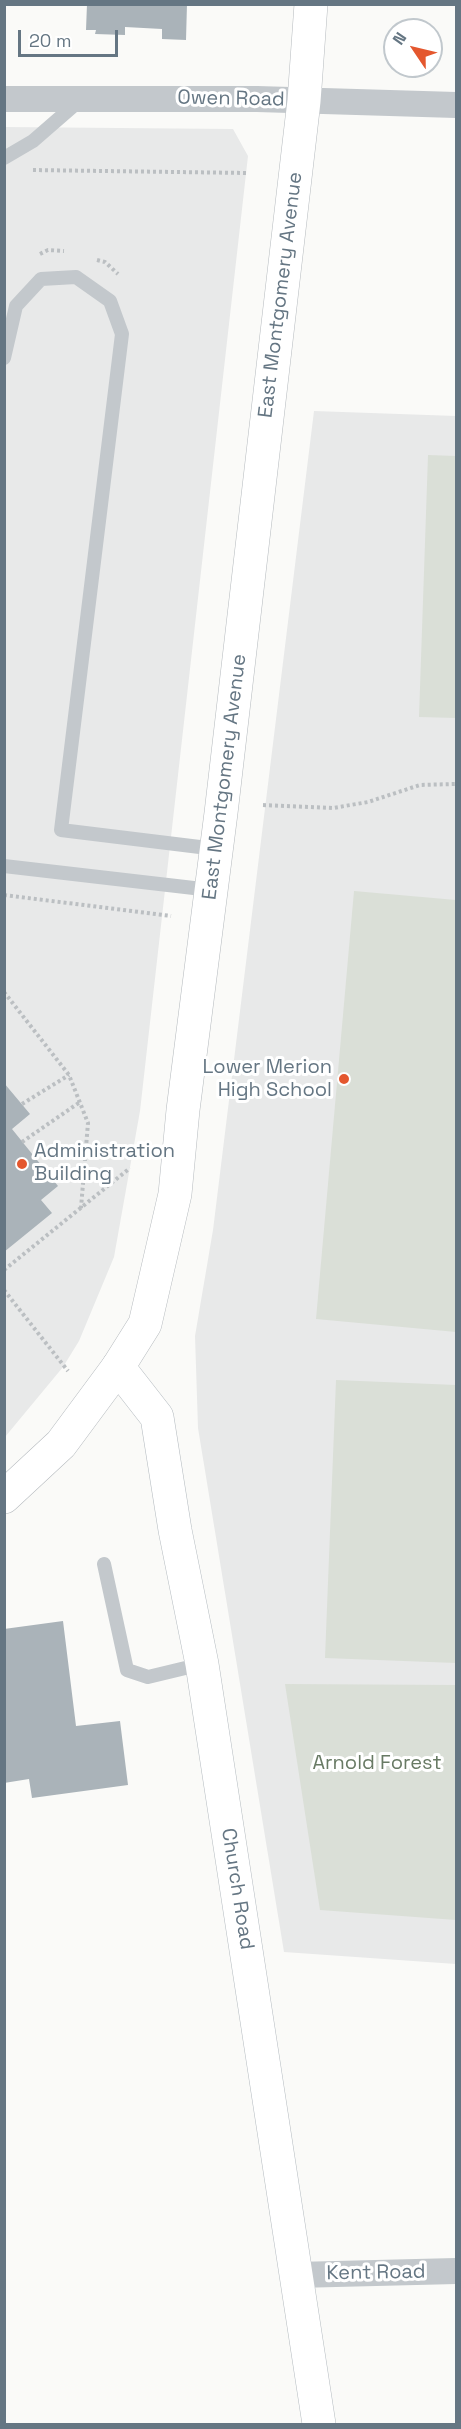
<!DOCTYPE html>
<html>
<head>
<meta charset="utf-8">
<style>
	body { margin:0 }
	#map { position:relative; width:461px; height:2429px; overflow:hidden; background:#fafaf8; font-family:"Space Grotesk",sans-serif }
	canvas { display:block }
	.frame { position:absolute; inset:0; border:6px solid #657683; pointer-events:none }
	.north { position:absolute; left:383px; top:18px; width:60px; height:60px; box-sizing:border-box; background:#fff; border:2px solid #c1c8cd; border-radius:50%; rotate:305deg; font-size:16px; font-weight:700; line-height:24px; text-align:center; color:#657683 }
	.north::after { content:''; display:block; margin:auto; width:21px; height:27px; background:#e4572e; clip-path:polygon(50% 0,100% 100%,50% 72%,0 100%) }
	.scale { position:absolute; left:18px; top:30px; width:100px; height:27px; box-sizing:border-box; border:3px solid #657683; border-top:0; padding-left:8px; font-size:18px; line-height:21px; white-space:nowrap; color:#657683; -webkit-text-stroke:4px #fff; paint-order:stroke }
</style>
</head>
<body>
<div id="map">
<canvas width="461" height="2429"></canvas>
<div class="frame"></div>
<div class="north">N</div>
<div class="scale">20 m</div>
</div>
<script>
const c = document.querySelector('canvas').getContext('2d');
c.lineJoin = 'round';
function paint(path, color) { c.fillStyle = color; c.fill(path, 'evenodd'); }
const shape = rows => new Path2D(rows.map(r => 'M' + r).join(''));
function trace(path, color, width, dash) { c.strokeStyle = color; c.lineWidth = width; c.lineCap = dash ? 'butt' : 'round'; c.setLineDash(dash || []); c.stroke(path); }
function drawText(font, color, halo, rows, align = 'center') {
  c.font = font + ' "Space Grotesk",sans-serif'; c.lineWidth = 6; c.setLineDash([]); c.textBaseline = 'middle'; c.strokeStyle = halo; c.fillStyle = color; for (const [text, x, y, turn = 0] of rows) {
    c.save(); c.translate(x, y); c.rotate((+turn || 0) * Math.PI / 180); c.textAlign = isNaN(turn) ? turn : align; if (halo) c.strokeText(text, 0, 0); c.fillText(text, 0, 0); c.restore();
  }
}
paint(shape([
	[5,127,233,129,248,156,140,1111,114,1257,79,1341,63,1367,5,1437],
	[314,411,456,416,456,1964,284,1952,198,1428,195,1336,213,1230]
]), '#e8e9e9');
paint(shape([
	[428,455,456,456,456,718,419,717],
	[354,891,456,900,456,1332,316,1319],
	[336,1380,456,1385,456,1663,325,1658],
	[285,1684,456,1685,456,1920,320,1910]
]), '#dadfd7');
paint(shape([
	[87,4,187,4,186,40,162,39,162,29,125,27,125,35,95,34,96,30,86,30],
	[4,1083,30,1114,12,1129,58,1186,41,1200,52,1213,4,1252],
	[63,1621,76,1726,120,1721,128,1785,32,1798,29,1779,4,1783,4,1629]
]), '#aab3b9');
const secondary = shape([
	[118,1367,157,1417,175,1530,202,1664,319,2424]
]);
const primary = shape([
	[4,1497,61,1444,118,1367,145,1324,175,1194,183,1110,221,813,304,101,311,4]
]);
trace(secondary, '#b3babf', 34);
trace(primary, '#b5babe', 34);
trace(shape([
	[33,170,246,173],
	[40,254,48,250,64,251],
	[97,260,105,262,118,274],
	[263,805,333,808,368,802,420,785,456,784],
	[4,895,171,916],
	[4,992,69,1075,88,1123,81,1208],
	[22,1104,69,1075],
	[22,1142,80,1102],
	[4,1270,130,1168],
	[4,1290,68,1371]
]), '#bbbfc2', 4, [3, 3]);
trace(shape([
	[4,158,33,141,79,101],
	[4,358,16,306,41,279,76,277,110,301,122,334,61,830,216,849],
	[4,866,211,890],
	[104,1564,127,1670,148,1677,202,1664]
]), '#c3c8cc', 14);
trace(shape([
	[4,99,257,99,456,105],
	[296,2275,456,2271]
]), '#c3c8cc', 26);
trace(secondary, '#fff', 33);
trace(primary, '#fff', 33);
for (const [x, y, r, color] of [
	[344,1079,6,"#e4572e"],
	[22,1164,6,"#e4572e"]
]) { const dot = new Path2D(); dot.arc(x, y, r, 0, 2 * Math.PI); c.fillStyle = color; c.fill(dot); trace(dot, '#fff', 2); }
drawText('20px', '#657683', '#fff', [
	["Owen Road",231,99,1],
	["East Montgomery Avenue",281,295,-83],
	["East Montgomery Avenue",225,777,-83],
	["Church Road",237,1889,81],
	["Kent Road",376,2273,-1]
]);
drawText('20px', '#657683', '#fff', [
	["Lower Merion",332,1068],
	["High School",332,1091],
	["Administration",34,1152,"left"],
	["Building",34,1175,"left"]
], 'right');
drawText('20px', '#687a64', '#fff', [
	["Arnold Forest",377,1764]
]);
</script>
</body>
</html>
